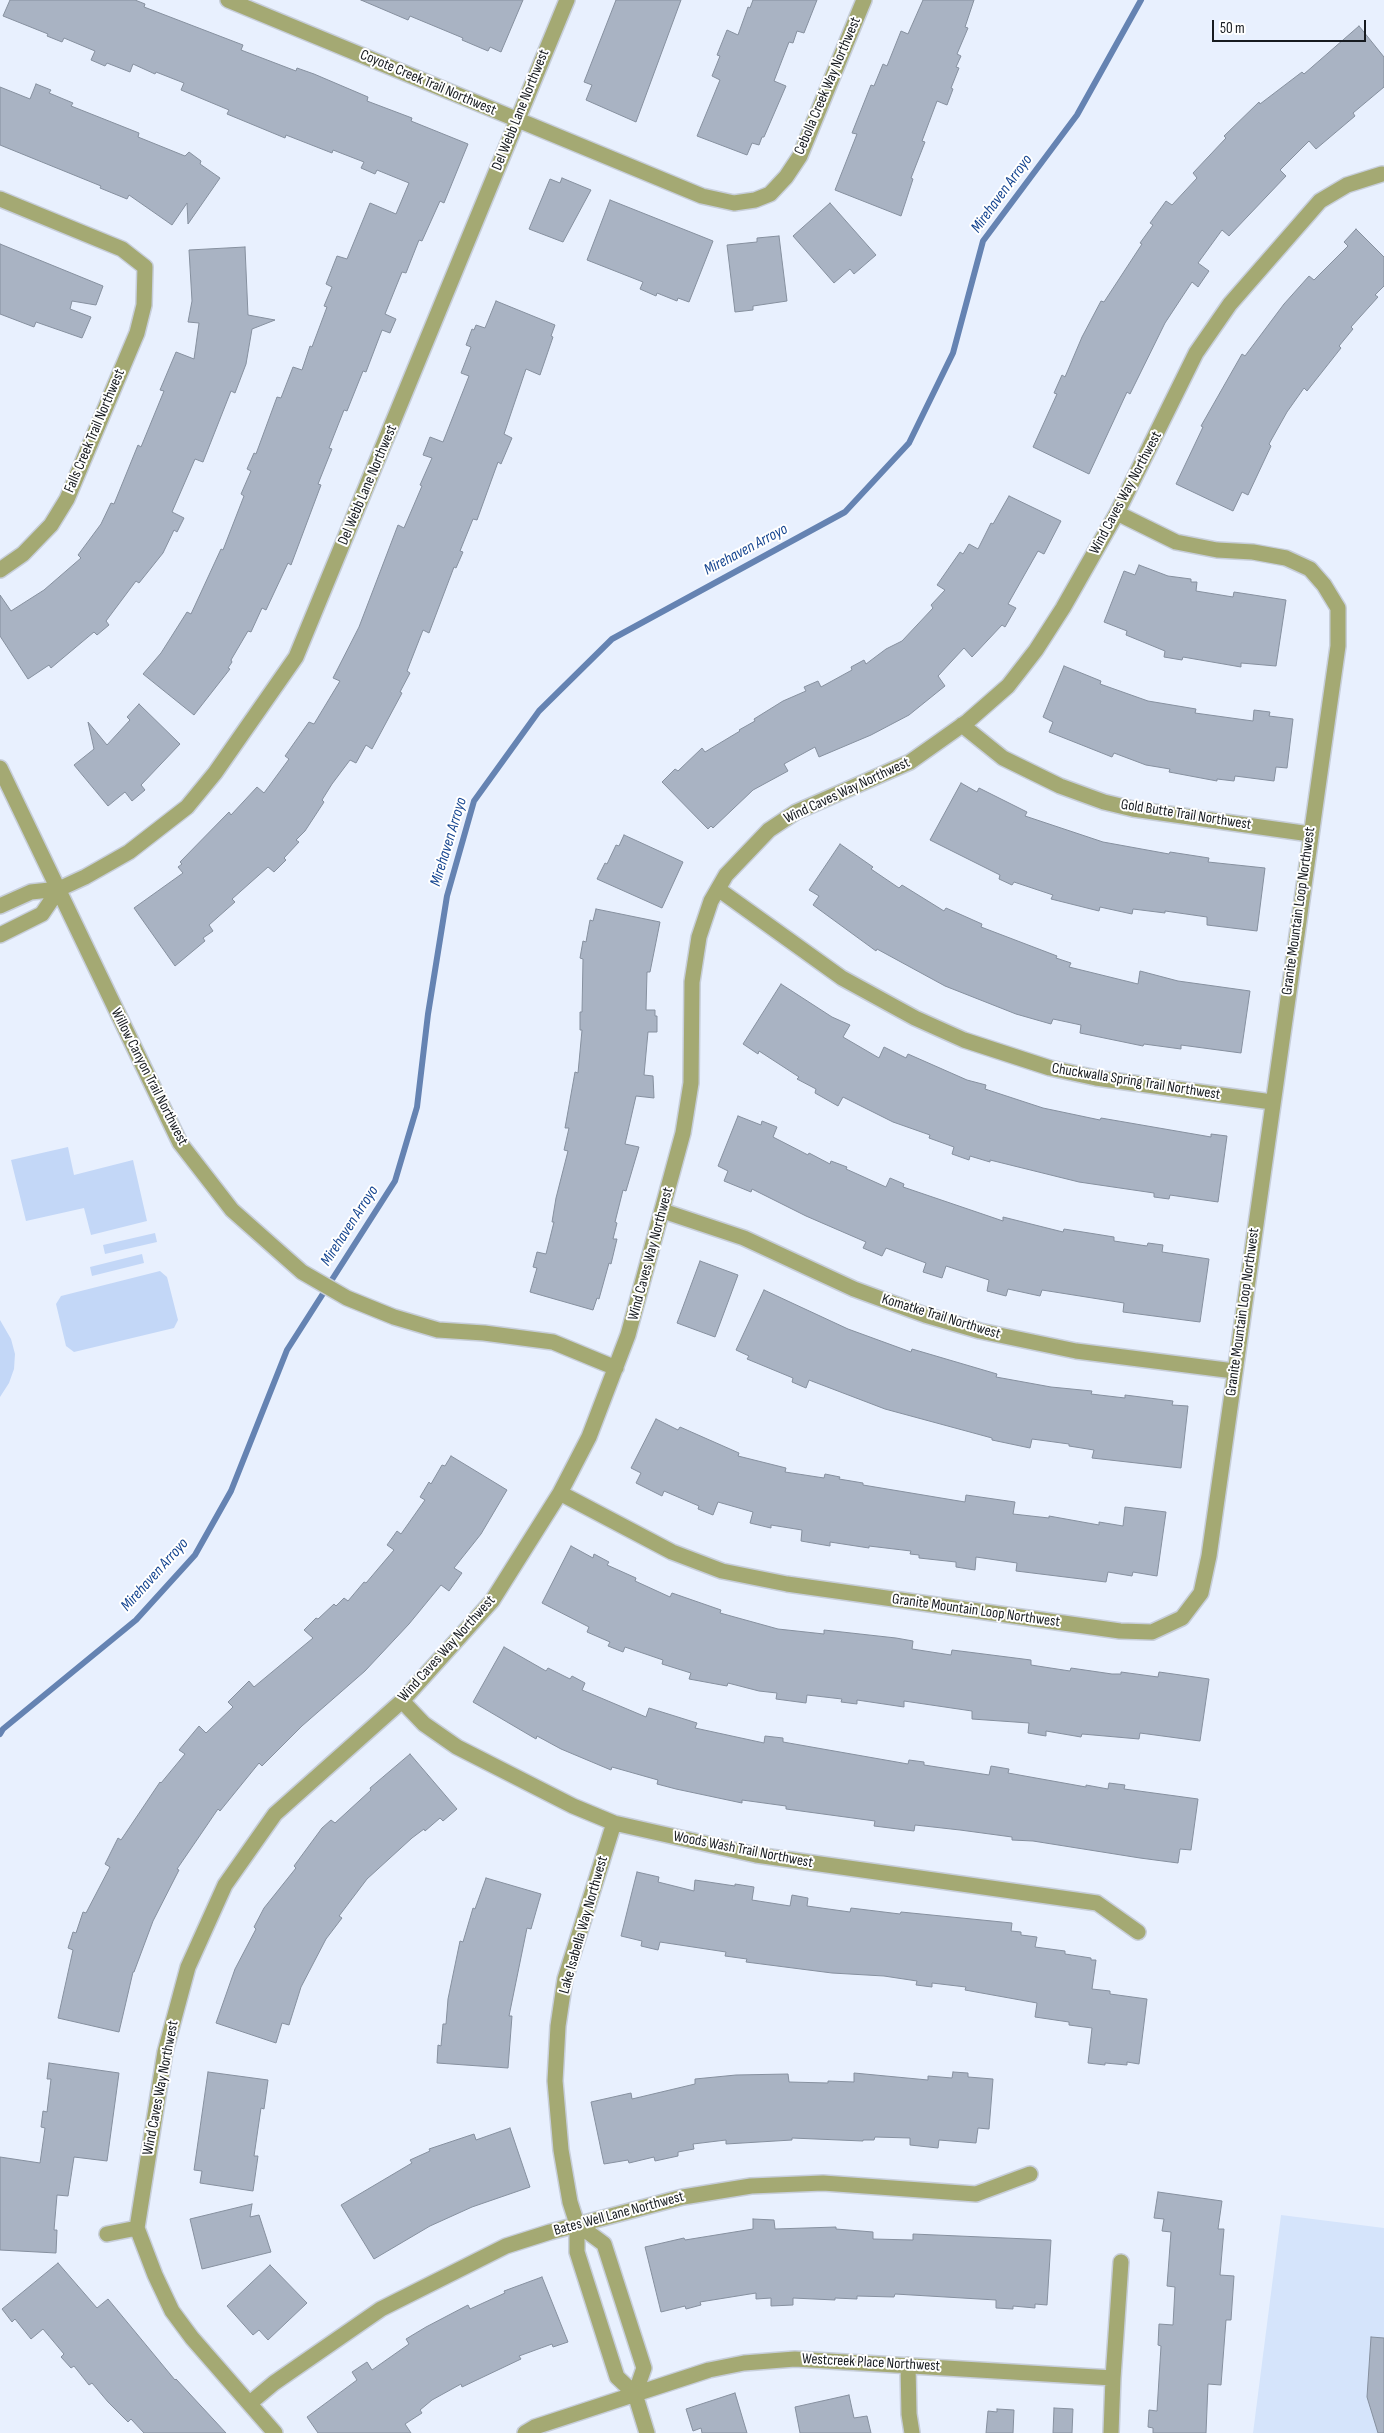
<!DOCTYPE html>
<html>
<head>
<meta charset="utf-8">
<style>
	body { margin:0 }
	#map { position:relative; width:1384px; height:2433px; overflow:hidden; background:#e8f0fe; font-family:"Sofia Sans Condensed",sans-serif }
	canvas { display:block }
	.scale { position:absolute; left:1212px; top:20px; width:154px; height:22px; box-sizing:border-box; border:2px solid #171b20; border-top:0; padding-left:6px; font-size:15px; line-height:18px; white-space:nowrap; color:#171b20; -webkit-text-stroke:4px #fff; paint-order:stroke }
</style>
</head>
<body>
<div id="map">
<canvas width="1384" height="2433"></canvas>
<div class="scale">50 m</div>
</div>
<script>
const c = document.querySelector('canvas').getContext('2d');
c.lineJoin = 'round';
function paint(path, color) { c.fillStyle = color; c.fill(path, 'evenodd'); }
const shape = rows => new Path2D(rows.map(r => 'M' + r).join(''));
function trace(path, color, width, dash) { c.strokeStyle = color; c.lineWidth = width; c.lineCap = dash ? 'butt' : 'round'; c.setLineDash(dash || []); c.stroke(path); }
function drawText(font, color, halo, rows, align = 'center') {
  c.font = font + ' "Sofia Sans Condensed",sans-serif'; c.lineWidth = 4; c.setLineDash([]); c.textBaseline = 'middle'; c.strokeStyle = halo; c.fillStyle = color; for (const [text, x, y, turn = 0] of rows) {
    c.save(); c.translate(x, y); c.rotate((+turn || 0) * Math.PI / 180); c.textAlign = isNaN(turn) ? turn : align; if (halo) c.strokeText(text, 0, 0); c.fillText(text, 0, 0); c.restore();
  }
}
paint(shape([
	[1281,2215,1384,2228,1384,2433,1253,2433]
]), '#d5e4fb');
paint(shape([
	[68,1147,74,1175,133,1160,147,1221,91,1235,84,1208,26,1221,11,1160],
	[155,1233,157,1242,105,1254,103,1245],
	[142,1254,144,1263,92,1276,90,1267],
	[160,1271,167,1277,178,1320,174,1328,74,1352,66,1346,56,1304,61,1296],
	[0,1320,11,1339,15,1354,14,1369,9,1383,0,1397]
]), '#c3d7f7');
trace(shape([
	[0,1734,3,1729,136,1620,195,1555,231,1491,287,1350,395,1181,417,1107,428,1014,447,896,474,801,539,711,612,639,845,512,909,443,953,353,983,241,1077,115,1141,0]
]), '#6583b2', 6);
const building = shape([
	[10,0,135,0,145,4,144,7,243,45,241,50,296,71,297,68,314,74,368,97,367,101,412,118,411,121,468,144,444,203,440,201,422,241,419,240,406,273,402,272,385,314,396,319,390,333,382,330,366,372,363,371,347,411,344,410,329,448,332,449,318,484,321,485,291,565,288,563,266,610,262,608,251,632,248,631,231,660,232,662,228,668,230,669,194,715,143,674,161,653,187,612,191,614,221,549,223,550,244,496,241,494,251,471,247,469,254,453,256,454,277,397,281,398,293,367,302,370,310,346,312,347,327,307,324,306,332,287,326,284,337,256,347,259,370,203,396,214,409,183,377,170,375,174,361,168,364,162,333,150,332,153,286,135,285,138,227,114,229,110,181,90,184,83,156,72,155,74,133,64,130,72,107,63,105,66,91,60,95,51,64,38,62,42,47,36,48,34,3,16,10,0],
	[361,0,523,0,501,52,490,47,488,51,462,40,463,38,410,16,408,20,361,0],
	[616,0,681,0,636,122,586,100,592,85,584,82,616,0],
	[753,0,817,0,804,33,797,31,793,43,789,42,774,81,786,86,764,137,762,137,759,145,752,143,747,155,697,136,720,80,712,76,720,56,717,55,727,30,738,35,748,7,750,8,753,0],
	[923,0,974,0,965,27,968,28,957,54,961,56,956,67,959,68,951,88,953,89,947,105,937,101,922,141,925,142,911,178,913,179,901,216,835,190,857,134,852,133,871,85,874,86,883,64,887,66,901,31,908,34,923,0],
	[1359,26,1384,57,1384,87,1353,113,1355,116,1316,149,1309,141,1280,170,1286,176,1229,236,1222,230,1198,263,1209,271,1198,287,1192,282,1165,323,1130,394,1127,392,1089,474,1033,447,1057,394,1054,393,1062,375,1065,377,1082,337,1101,301,1104,302,1142,244,1140,243,1153,225,1150,223,1166,201,1172,205,1197,178,1193,173,1226,138,1224,136,1259,102,1260,104,1302,72,1304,74,1359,26],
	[36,84,51,90,49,93,73,103,71,106,139,133,138,137,185,156,189,152,201,161,200,164,220,178,188,224,187,203,172,225,129,195,127,199,100,188,101,186,0,145,0,87,30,99,36,84],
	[562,178,591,190,563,242,529,229,550,179,560,183,562,178],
	[610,200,713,241,689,302,678,298,677,301,657,293,656,296,640,289,643,282,587,260,610,200],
	[830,203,876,255,854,274,850,269,834,283,793,236,830,203],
	[1356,229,1384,257,1384,286,1375,295,1378,297,1351,327,1353,329,1339,346,1341,348,1307,391,1304,388,1287,412,1269,444,1271,446,1248,495,1242,492,1233,511,1176,484,1203,427,1201,426,1242,354,1245,356,1284,304,1309,276,1314,280,1348,246,1344,242,1356,229],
	[779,236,787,301,753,306,753,310,735,312,727,245,757,242,757,238,779,236],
	[0,244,103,286,96,305,72,301,70,309,91,317,82,338,36,322,34,327,0,314,0,244],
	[245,247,248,315,275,320,252,329,246,364,235,393,231,391,203,462,195,459,172,512,184,518,177,532,174,530,163,553,139,583,136,581,106,621,109,625,97,635,94,632,51,668,49,665,28,679,0,636,0,595,11,611,44,590,81,558,78,555,101,524,111,503,114,504,138,445,141,447,164,391,160,390,176,352,194,359,199,323,188,322,192,301,189,250,245,247],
	[496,301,555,325,551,336,553,337,540,375,526,369,504,434,512,438,501,464,498,462,477,520,473,519,460,551,463,552,456,568,454,567,429,633,423,630,407,671,410,673,400,692,402,693,372,749,366,745,356,763,350,760,332,784,322,800,324,802,305,831,296,840,299,842,284,858,286,860,274,872,268,867,232,899,235,902,209,925,213,931,203,938,205,941,175,966,134,908,183,873,178,867,182,864,180,862,229,812,231,815,257,787,264,793,289,759,285,756,309,722,314,724,340,681,333,678,359,627,398,525,404,528,422,486,420,485,432,458,423,455,430,437,443,442,469,376,461,373,471,347,466,345,472,329,474,330,476,325,485,328,496,301],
	[1009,496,1061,521,1044,554,1038,551,1008,604,1016,608,1005,627,1002,625,972,657,964,648,938,676,945,686,909,715,871,735,819,757,815,747,784,764,788,771,753,790,713,828,711,826,708,829,662,782,675,769,678,771,702,748,705,752,740,731,739,730,755,721,754,719,783,701,806,691,804,687,818,681,821,687,852,670,851,667,864,660,866,664,886,649,902,641,933,608,931,605,945,590,937,585,960,552,963,554,969,544,978,549,991,523,993,524,1009,496],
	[1139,565,1168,576,1191,579,1191,582,1197,582,1196,591,1233,597,1234,592,1286,600,1276,666,1241,663,1241,667,1183,657,1182,660,1164,657,1165,651,1126,635,1127,631,1104,622,1124,571,1135,575,1139,565],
	[1064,666,1101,681,1100,684,1148,701,1196,709,1195,713,1253,721,1254,710,1270,712,1269,716,1293,719,1287,768,1276,767,1274,781,1235,776,1234,781,1217,779,1217,781,1169,772,1170,769,1146,765,1114,753,1112,757,1049,732,1053,722,1043,717,1064,666],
	[139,704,180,744,141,785,145,790,132,801,125,792,108,806,74,765,94,749,88,722,107,745,130,720,127,717,139,704],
	[961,783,977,792,979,788,1027,812,1025,816,1103,842,1169,854,1170,852,1209,858,1208,862,1265,868,1257,931,1207,925,1207,917,1165,911,1165,913,1133,909,1132,914,1100,907,1099,911,1051,899,1053,895,1014,882,1012,885,999,879,1000,875,930,840,961,783],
	[624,835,683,862,662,908,597,879,605,863,607,864,616,845,619,846,624,835],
	[840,844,873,867,871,869,899,888,902,885,944,911,946,908,982,924,981,927,1057,956,1056,958,1071,963,1069,967,1138,984,1140,971,1178,981,1250,991,1241,1053,1181,1045,1181,1049,1144,1044,1143,1046,1080,1033,1081,1025,1053,1019,1051,1024,1016,1014,945,986,877,949,876,951,813,905,819,896,809,890,840,844],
	[596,909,660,922,650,972,647,972,646,1010,655,1010,655,1016,657,1016,657,1032,648,1032,644,1075,653,1076,654,1098,636,1096,625,1144,639,1147,626,1191,623,1190,615,1222,617,1223,613,1239,617,1239,611,1264,609,1263,599,1299,597,1298,593,1310,530,1292,537,1268,533,1267,537,1252,546,1254,554,1222,552,1222,556,1198,568,1151,564,1150,569,1128,565,1128,575,1072,578,1073,582,1030,580,1030,580,1012,582,1012,583,959,580,958,583,941,586,942,590,920,593,921,596,909],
	[781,984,832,1017,850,1025,843,1037,879,1058,884,1047,906,1058,908,1054,967,1080,986,1085,985,1089,1043,1108,1100,1120,1101,1118,1211,1137,1211,1134,1227,1136,1218,1202,1170,1195,1169,1199,1154,1197,1154,1193,1079,1182,990,1160,990,1162,970,1156,969,1160,952,1154,954,1147,929,1138,930,1135,893,1122,843,1097,838,1106,815,1093,816,1089,797,1079,799,1077,759,1051,758,1054,743,1044,781,984],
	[738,1116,761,1125,762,1121,777,1127,773,1137,808,1155,809,1153,830,1164,831,1161,847,1167,846,1169,886,1187,890,1178,904,1184,903,1187,1003,1221,1003,1217,1063,1232,1064,1229,1114,1237,1114,1241,1147,1246,1148,1243,1163,1245,1162,1252,1209,1259,1200,1322,1123,1312,1124,1303,1042,1290,1040,1296,1008,1289,1006,1296,987,1291,989,1280,946,1266,942,1278,923,1272,926,1263,886,1248,882,1256,863,1248,866,1242,806,1216,752,1189,751,1192,724,1181,728,1171,718,1166,738,1116],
	[700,1261,738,1275,715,1337,677,1323,700,1261],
	[764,1290,848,1329,911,1352,912,1349,997,1374,996,1377,1051,1387,1092,1391,1091,1394,1125,1398,1125,1395,1173,1401,1172,1405,1188,1406,1181,1468,1092,1458,1094,1450,1069,1446,1069,1444,1032,1439,1030,1448,992,1440,992,1438,885,1409,809,1380,806,1388,792,1382,793,1378,747,1359,749,1356,736,1350,764,1290],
	[656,1419,678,1430,680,1427,739,1453,738,1456,786,1468,785,1472,824,1478,825,1474,840,1477,839,1479,863,1483,863,1485,965,1502,966,1495,1015,1502,1013,1514,1049,1518,1049,1516,1099,1525,1099,1522,1123,1526,1125,1507,1166,1512,1157,1576,1133,1572,1132,1576,1108,1572,1106,1582,1016,1571,1017,1563,976,1557,975,1570,956,1567,956,1562,919,1558,919,1555,910,1554,911,1551,869,1546,869,1548,830,1542,830,1546,801,1541,802,1530,771,1525,771,1528,750,1523,753,1512,718,1502,713,1515,698,1509,699,1506,664,1491,662,1496,636,1483,641,1473,631,1468,656,1419],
	[451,1456,507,1490,481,1534,454,1568,462,1573,449,1591,441,1585,409,1624,365,1671,302,1726,262,1766,259,1763,220,1811,218,1809,177,1869,179,1870,153,1921,134,1972,133,1972,119,2032,58,2018,73,1950,68,1948,73,1932,76,1933,83,1912,86,1913,110,1867,105,1864,118,1838,121,1840,160,1782,161,1783,185,1754,179,1750,199,1726,206,1733,233,1707,228,1702,249,1681,254,1687,313,1638,304,1630,316,1618,318,1619,334,1604,336,1606,344,1598,348,1601,364,1582,366,1583,394,1550,387,1545,397,1531,401,1534,425,1500,420,1497,429,1482,431,1484,442,1465,445,1466,451,1456],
	[571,1546,593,1558,594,1554,609,1562,607,1565,636,1578,635,1581,670,1597,672,1593,721,1610,720,1613,778,1629,824,1634,824,1630,896,1638,913,1641,912,1649,951,1655,952,1650,1031,1660,1031,1665,1070,1671,1071,1668,1112,1674,1121,1674,1121,1672,1158,1677,1159,1672,1209,1679,1200,1741,1140,1733,1139,1739,1082,1734,1081,1737,1046,1731,1046,1736,1028,1733,1029,1723,972,1719,972,1711,904,1701,904,1707,857,1700,857,1704,841,1702,842,1699,807,1695,806,1703,776,1699,777,1693,759,1691,728,1683,727,1686,689,1679,691,1673,662,1664,663,1660,625,1647,623,1652,608,1646,610,1642,587,1632,589,1627,542,1603,571,1546],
	[504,1647,546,1671,548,1668,570,1679,572,1676,585,1683,582,1690,646,1717,649,1708,697,1723,695,1728,764,1743,765,1736,783,1738,783,1742,908,1764,909,1760,924,1762,924,1765,989,1775,991,1766,1009,1769,1008,1773,1086,1787,1086,1785,1108,1789,1109,1783,1125,1785,1124,1789,1198,1799,1191,1850,1180,1849,1178,1863,1140,1858,1033,1841,1012,1840,1012,1837,960,1830,915,1825,914,1831,874,1826,875,1821,786,1809,786,1806,742,1800,742,1803,676,1789,657,1784,658,1780,612,1767,611,1770,561,1749,537,1736,536,1739,473,1702,504,1647],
	[410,1754,457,1809,443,1821,440,1818,425,1831,424,1829,412,1838,367,1879,339,1916,342,1918,326,1939,301,1987,289,2025,282,2023,276,2043,216,2023,235,1969,256,1929,254,1927,264,1908,296,1868,294,1866,322,1828,331,1820,335,1823,371,1790,370,1788,410,1754],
	[637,1872,659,1877,658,1882,694,1891,695,1880,735,1886,735,1884,754,1887,752,1900,790,1906,792,1895,808,1898,807,1906,850,1912,851,1908,900,1914,901,1912,1012,1923,1011,1931,1021,1932,1021,1935,1037,1937,1035,1947,1065,1951,1065,1954,1091,1958,1091,1960,1096,1960,1092,1989,1110,1991,1110,1994,1147,1999,1139,2064,1127,2062,1127,2065,1105,2063,1105,2065,1088,2063,1092,2028,1069,2025,1069,2022,1035,2017,1037,2003,965,1990,966,1987,932,1983,932,1987,916,1985,917,1981,884,1976,832,1973,746,1962,747,1959,725,1956,726,1952,660,1942,658,1950,641,1946,642,1941,621,1936,637,1872],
	[486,1878,541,1894,531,1929,527,1928,509,2016,512,2016,508,2068,437,2063,438,2045,441,2046,443,2024,446,2024,448,1999,460,1941,463,1942,473,1908,475,1909,486,1878],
	[49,2063,119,2073,107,2161,74,2157,68,2196,57,2195,54,2230,57,2230,56,2253,0,2250,0,2157,40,2163,45,2128,41,2127,43,2111,47,2112,51,2079,47,2079,49,2063],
	[208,2072,268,2080,264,2109,261,2108,254,2156,258,2156,253,2191,200,2183,202,2171,194,2170,208,2072],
	[953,2072,968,2073,968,2077,993,2079,989,2129,978,2128,976,2143,939,2140,938,2148,910,2145,910,2138,875,2137,874,2140,863,2140,863,2141,792,2138,792,2140,726,2144,726,2140,693,2144,694,2149,678,2152,678,2156,655,2161,654,2157,629,2163,628,2160,604,2164,591,2102,631,2093,632,2099,695,2084,695,2079,736,2075,788,2074,789,2082,828,2083,828,2081,854,2082,854,2073,928,2080,928,2076,952,2078,953,2072],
	[510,2128,530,2187,472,2207,430,2226,374,2259,341,2205,412,2163,410,2160,430,2151,429,2149,474,2134,476,2140,510,2128],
	[1158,2192,1222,2201,1218,2229,1224,2229,1220,2275,1234,2276,1231,2320,1226,2320,1221,2385,1208,2384,1206,2433,1153,2433,1153,2428,1148,2427,1149,2410,1157,2411,1161,2346,1158,2345,1159,2324,1173,2325,1175,2287,1167,2286,1171,2232,1162,2231,1164,2219,1154,2218,1158,2192],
	[252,2204,250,2217,259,2215,271,2252,202,2269,190,2219,252,2204],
	[753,2219,774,2220,775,2229,836,2227,836,2229,873,2232,873,2239,913,2240,913,2234,1051,2240,1047,2305,1035,2304,1035,2308,1013,2306,1013,2309,996,2308,996,2300,895,2294,894,2297,857,2296,857,2299,835,2298,835,2300,793,2298,793,2305,771,2306,771,2298,756,2299,756,2293,700,2302,701,2305,686,2309,685,2306,661,2312,645,2247,684,2238,685,2240,753,2229,753,2219],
	[58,2263,97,2308,108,2299,175,2380,176,2379,226,2433,144,2433,131,2419,128,2422,108,2402,92,2383,89,2385,74,2366,71,2368,61,2357,64,2354,43,2329,31,2339,15,2319,12,2322,2,2309,58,2263],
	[270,2265,307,2303,268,2340,259,2330,253,2335,227,2306,270,2265],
	[542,2277,568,2342,553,2347,552,2344,519,2356,521,2359,462,2387,461,2384,432,2400,420,2410,422,2413,405,2424,411,2433,318,2433,307,2417,357,2380,352,2372,367,2362,372,2370,409,2344,406,2339,426,2327,468,2305,470,2309,505,2293,504,2291,542,2277],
	[1371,2337,1384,2338,1384,2433,1378,2433,1367,2397,1371,2337],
	[735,2393,747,2433,702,2433,701,2428,693,2431,686,2409,735,2393],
	[849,2395,854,2418,867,2416,871,2433,800,2433,795,2407,849,2395],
	[1054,2408,1073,2409,1072,2433,1053,2433,1054,2408],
	[997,2409,1014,2410,1013,2433,986,2433,988,2411,997,2412,997,2409]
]);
paint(building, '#a9b3c3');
trace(building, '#86909f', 1);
const street = shape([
	[228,0,702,196,734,203,755,200,770,194,786,177,800,156,864,0],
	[0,199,122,249,145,267,144,305,137,333,67,499,51,525,23,554,0,570],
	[962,725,1003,758,1060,786,1104,802,1133,809,1310,834],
	[0,768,180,1143,232,1210,302,1272,347,1298,394,1317,438,1330,484,1333,553,1342,616,1368],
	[718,889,842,978,915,1018,964,1040,1050,1068,1096,1078,1272,1102],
	[0,906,31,892,59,889,85,877,129,852,187,807,215,773,296,657,567,0],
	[0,935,42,914,59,889],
	[663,1211,744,1238,854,1289,925,1315,980,1331,1076,1351,1234,1371],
	[560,1493,672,1552,722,1571,787,1584,1120,1631,1152,1632,1182,1618,1201,1593,1209,1556,1338,646,1338,608,1324,585,1310,569,1286,558,1253,552,1217,550,1176,542,1117,513],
	[402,1701,424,1724,457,1747,573,1806,614,1823,756,1855,1097,1903,1138,1932],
	[614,1823,565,1979,558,2026,555,2081,561,2150,570,2202,577,2224,577,2252,617,2377,635,2394,647,2433],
	[577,2224,604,2244,644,2368,635,2394],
	[107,2234,137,2228],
	[908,2365,909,2414,912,2433],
	[250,2403,274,2383,381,2309,506,2246,550,2232,683,2197,751,2186,823,2183,976,2194,1030,2174],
	[275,2433,192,2338,172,2311,155,2275,137,2228,165,2052,188,1967,225,1885,275,1814,402,1701,492,1601,560,1493,589,1437,628,1335,683,1133,691,1083,692,982,699,937,711,901,726,875,769,830,796,812,910,762,968,721,1008,686,1036,650,1063,608,1117,513,1196,353,1230,304,1320,201,1347,185,1382,174],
	[525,2433,535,2427,666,2384,709,2370,744,2363,795,2359,1113,2378,1121,2262],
	[1111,2433,1113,2378]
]);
trace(street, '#c7ceda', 18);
trace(street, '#a4a973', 15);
drawText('15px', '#171b20', '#fff', [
	["Coyote Creek Trail Northwest",428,83,23],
	["Cebolla Creek Way Northwest",828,86,-67],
	["Del Webb Lane Northwest",521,110,-68],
	["Falls Creek Trail Northwest",95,431,-67],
	["Del Webb Lane Northwest",368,485,-67],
	["Wind Caves Way Northwest",1126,493,-62],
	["Wind Caves Way Northwest",847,791,-25],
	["Gold Butte Trail Northwest",1186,815,9],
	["Granite Mountain Loop Northwest",1299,911,-82],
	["Willow Canyon Trail Northwest",149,1077,63],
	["Chuckwalla Spring Trail Northwest",1136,1082,9],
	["Wind Caves Way Northwest",651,1254,-75],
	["Granite Mountain Loop Northwest",1243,1312,-82],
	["Komatke Trail Northwest",941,1317,17],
	["Granite Mountain Loop Northwest",976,1611,8],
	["Wind Caves Way Northwest",447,1649,-48],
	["Woods Wash Trail Northwest",743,1850,11],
	["Lake Isabella Way Northwest",584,1925,-74],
	["Wind Caves Way Northwest",161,2088,-79],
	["Bates Well Lane Northwest",619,2214,-15],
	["Westcreek Place Northwest",871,2363,3]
]);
drawText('italic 16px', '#154590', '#fff', [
	["Mirehaven Arroyo",1002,194,-54],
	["Mirehaven Arroyo",746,550,-28],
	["Mirehaven Arroyo",449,842,-73],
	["Mirehaven Arroyo",350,1226,-57],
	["Mirehaven Arroyo",155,1575,-48]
]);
</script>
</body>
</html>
